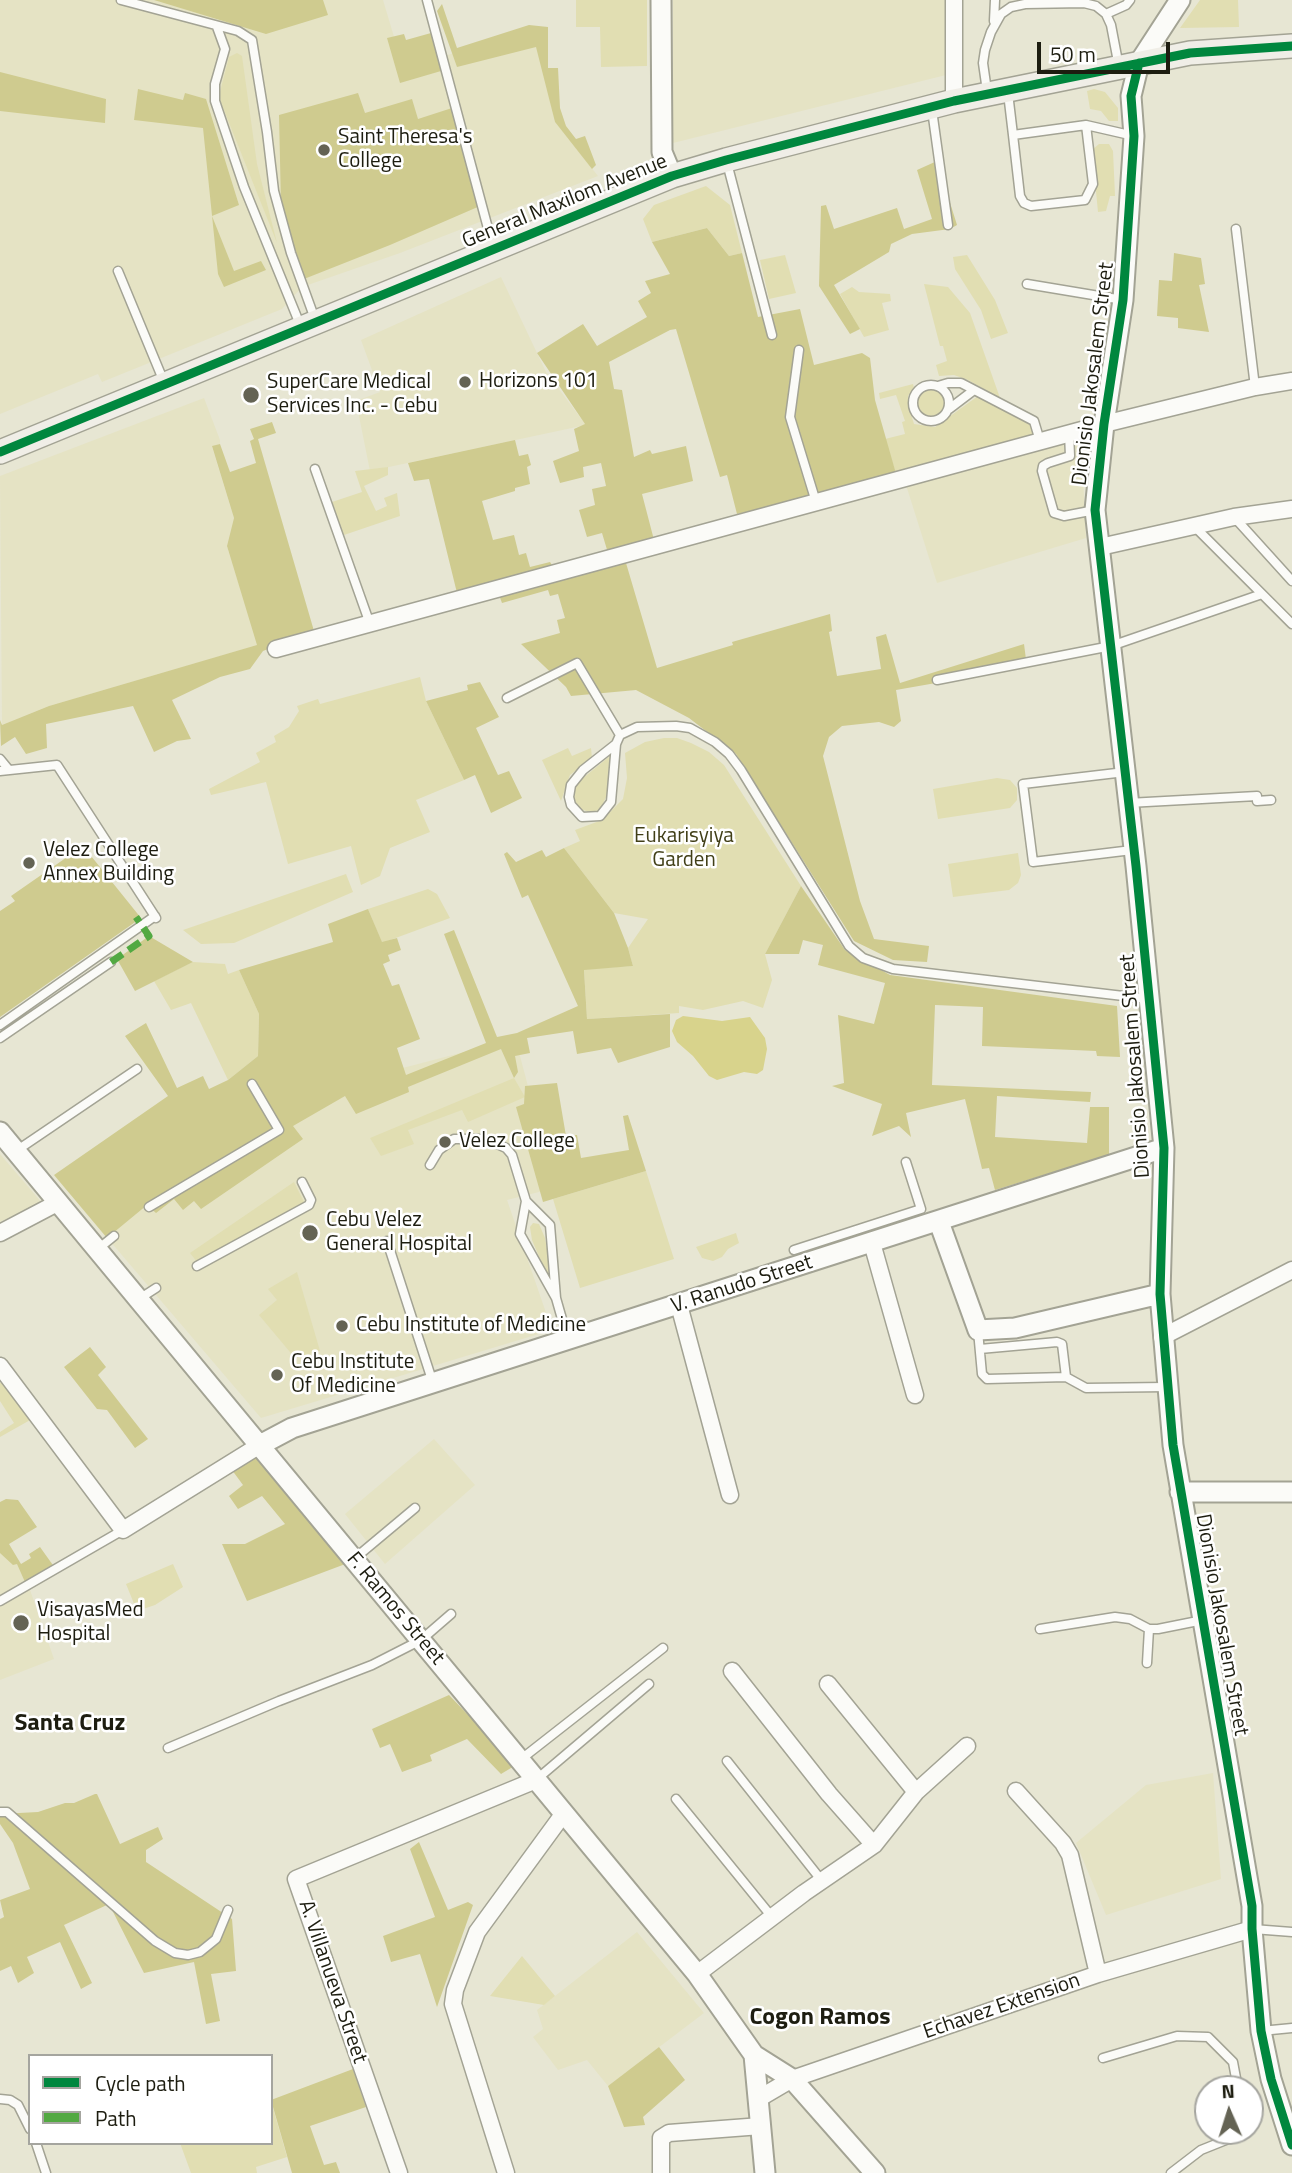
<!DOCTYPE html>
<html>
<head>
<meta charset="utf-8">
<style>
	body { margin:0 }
	#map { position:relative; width:1292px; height:2173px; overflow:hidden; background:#e7e6d3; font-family:"Titillium Web",sans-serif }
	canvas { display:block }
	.legend { position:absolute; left:28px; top:2054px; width:245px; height:91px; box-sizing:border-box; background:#fff; border:2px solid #a5a59f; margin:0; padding:9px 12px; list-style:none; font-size:21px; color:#1d1d10 }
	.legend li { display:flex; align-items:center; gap:14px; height:35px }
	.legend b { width:35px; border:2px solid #a5a59f }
	.north { position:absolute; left:1194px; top:2075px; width:70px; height:70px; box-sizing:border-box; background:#fff; border:2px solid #a5a59f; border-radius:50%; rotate:357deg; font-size:19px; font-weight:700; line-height:28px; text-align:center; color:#1d1d10 }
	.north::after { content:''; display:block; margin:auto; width:24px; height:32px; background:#646354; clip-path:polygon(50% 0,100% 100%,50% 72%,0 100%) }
	.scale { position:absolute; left:1037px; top:42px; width:133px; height:32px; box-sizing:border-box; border:4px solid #1d1d10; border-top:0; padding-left:9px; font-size:21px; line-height:24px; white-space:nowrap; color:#1d1d10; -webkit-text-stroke:5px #fff; paint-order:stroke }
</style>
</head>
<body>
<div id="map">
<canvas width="1292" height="2173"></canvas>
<ul class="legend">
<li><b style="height:9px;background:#00873e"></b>Cycle path</li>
<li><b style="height:9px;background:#52a942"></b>Path</li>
</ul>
<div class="north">N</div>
<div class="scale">50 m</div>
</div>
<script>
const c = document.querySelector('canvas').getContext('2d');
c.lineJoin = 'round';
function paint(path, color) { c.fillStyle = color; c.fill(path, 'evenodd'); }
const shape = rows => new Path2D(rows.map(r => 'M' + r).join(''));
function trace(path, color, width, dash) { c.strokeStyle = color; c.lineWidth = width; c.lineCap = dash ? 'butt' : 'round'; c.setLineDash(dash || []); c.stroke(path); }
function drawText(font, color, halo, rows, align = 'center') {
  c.font = font + ' "Titillium Web",sans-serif'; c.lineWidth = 5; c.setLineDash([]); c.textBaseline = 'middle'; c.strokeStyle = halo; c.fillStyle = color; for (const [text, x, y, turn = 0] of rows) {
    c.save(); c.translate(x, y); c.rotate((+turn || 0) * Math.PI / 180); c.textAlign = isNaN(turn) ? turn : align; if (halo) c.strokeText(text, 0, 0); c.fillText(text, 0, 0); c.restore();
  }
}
paint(shape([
	[0,0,383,0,404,70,533,26,555,122,598,176,400,253,302,287,282,309,102,382,98,374,0,414],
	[673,0,945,0,946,75,673,143],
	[501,277,546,372,586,425,370,471,356,401,380,392,361,340],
	[204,398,220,440,220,444,212,447,234,518,227,546,258,645,49,706,2,725,0,476],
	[1081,438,1086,538,937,583,906,485],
	[516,1041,555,1188,507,1200,552,1330,261,1418,98,1227,376,1075,464,1052],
	[0,1154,42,1203,0,1222],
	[434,1439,475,1485,385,1564,345,1514],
	[0,1544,21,1564,54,1659,0,1680],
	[1213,1773,1221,1879,1106,1915,1076,1843,1146,1785],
	[637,1932,704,2013,608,2086,587,2060,558,2070,533,2037,543,2029,537,2010]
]), '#e5e3c4');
paint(shape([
	[576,0,647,0,647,66,601,67,600,27,576,27],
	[1200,0,1238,0,1239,27,1180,28],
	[237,53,242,56,257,164,277,243,220,100,220,92,229,57],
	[1094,89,1105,92,1118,108,1118,121,1109,121,1101,111,1090,109,1087,91],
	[1099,144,1109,144,1113,151,1115,196,1110,196,1106,211,1098,212,1092,150],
	[706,186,730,205,742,253,729,256,707,228,652,242,643,219,654,205],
	[785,255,796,293,769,299,760,260],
	[967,255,995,300,1008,333,991,339,981,310,955,269,953,257],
	[924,284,948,287,970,313,1000,398,968,380,954,375,939,376,936,365,947,361,943,346,940,346],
	[852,287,859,292,890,294,891,301,882,303,889,330,864,337,840,294],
	[913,384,914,388,908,396,909,408,914,424,935,427,978,396,1032,420,1034,436,897,477,885,439,905,434,902,422,905,421,896,395,880,399,879,393],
	'917 403a14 14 0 1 1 28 0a14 14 0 1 1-28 0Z',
	[388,467,388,475,364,486,376,511,387,506,384,498,397,493,400,516,344,535,329,503,362,492,355,471],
	[420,677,426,701,464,780,416,800,430,832,390,848,380,876,361,885,351,846,288,864,266,782,211,795,209,789,260,762,256,753,276,742,274,736,289,727,299,711,297,706,318,699,320,704],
	[664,738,677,738,691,743,709,752,724,765,801,886,765,954,772,980,763,1008,743,1001,703,1010,679,1006,679,1013,587,1019,584,969,633,966,628,948,648,919,614,913,564,848,580,841,575,830,602,820,623,799,627,778,625,753,645,742],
	[568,748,572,756,591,748,592,758,570,775,561,801,542,760],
	[611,755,608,793,600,810,589,812,578,808,573,795,577,783],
	[997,778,1010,780,1017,788,1017,800,1010,808,938,819,933,789],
	[1018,853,1021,875,1018,883,1009,890,953,897,948,864],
	[346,874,353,892,234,943,201,944,183,930],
	[428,889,437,894,450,918,382,943,368,909],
	[193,962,225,964,228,974,239,970,259,1014,258,1056,228,1080,191,1003,171,1010,154,981],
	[514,1078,525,1097,468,1122,462,1110,408,1130,414,1144,381,1156,370,1138],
	[646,1171,674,1259,580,1288,553,1199],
	[294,1182,305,1204,198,1263,190,1253],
	[533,1223,539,1224,545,1238,552,1277,551,1280,548,1278,532,1240,530,1227],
	[736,1233,739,1243,728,1249,722,1257,713,1261,702,1258,696,1247],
	[297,1272,320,1351,295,1358,259,1315,277,1300,268,1289],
	[5,1380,32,1419,0,1437,0,1432,14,1423,0,1401,0,1383],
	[173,1564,183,1587,155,1605,137,1611,126,1584],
	[522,1956,555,1996,544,2005,490,1996],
	[271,2101,287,2157,256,2167,257,2173,191,2173,180,2143,271,2143]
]), '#e1deb2');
paint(shape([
	[154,0,323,0,328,15,266,34],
	[442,4,457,48,529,25,548,27,548,68,558,68,560,108,566,126,576,139,585,136,596,165,592,169,555,122,536,47,457,67,437,11],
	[431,33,441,71,400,83,387,38,404,34,406,40],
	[0,72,106,99,105,123,0,111],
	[138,89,183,100,185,93,206,99,239,205,212,216,234,271,261,261,266,270,224,287,218,274,203,128,134,120],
	[358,93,365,113,412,99,418,119,452,108,480,206,390,245,304,279,281,205,279,115],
	[937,161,957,225,950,229,912,234,891,244,889,252,834,285,860,329,850,334,819,286,821,206,826,205,834,229,897,208,904,229,932,219,917,170],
	[707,228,729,256,742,253,758,317,800,309,814,365,862,353,870,358,875,400,897,477,737,514,727,475,720,477,676,329,670,330,609,362,614,389,622,390,634,457,650,450,652,454,686,446,693,481,642,494,654,540,608,553,602,533,587,537,579,510,595,505,592,489,606,486,601,463,583,467,584,477,560,483,553,461,579,451,574,429,585,424,537,353,583,324,597,346,647,317,638,301,651,293,645,281,670,274,652,242],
	[1174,253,1201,258,1205,284,1199,285,1209,332,1178,328,1178,318,1157,316,1159,280,1172,281],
	[272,422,276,433,258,439,314,631,263,651,250,669,220,677,172,700,191,739,177,741,154,752,133,706,46,724,47,748,26,754,15,737,1,746,0,720,2,725,49,706,257,645,227,546,234,518,212,446,220,444,230,472,256,463,250,441,254,439,250,429],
	[515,440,519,456,528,454,531,465,527,467,530,484,515,488,515,491,482,501,493,540,514,535,519,555,526,553,530,567,550,562,554,568,457,593,429,479,414,481,408,463],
	[626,563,657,668,733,645,732,642,830,614,832,631,829,632,837,676,881,669,876,637,886,634,900,683,1024,644,1027,667,896,690,901,721,894,727,879,722,842,726,829,737,823,756,860,901,874,939,929,946,927,962,893,960,854,941,736,754,689,718,636,690,571,696,566,687,521,644,560,633,557,620,565,618,558,594,550,596,548,590,502,603,499,595],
	[480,682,499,717,476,728,498,775,509,771,522,798,491,813,475,775,464,780,426,701,468,690,467,685],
	[83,846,141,918,0,1017,0,911,15,901,11,896],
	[564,848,614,913,628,948,633,966,584,970,587,1019,670,1014,670,1047,618,1063,611,1048,577,1054,573,1031,527,1038,530,1053,515,1056,518,1072,514,1078,501,1049,408,1087,409,1092,356,1114,345,1096,293,1126,303,1139,201,1209,194,1201,183,1210,174,1199,156,1213,147,1205,107,1238,54,1175,168,1096,125,1036,146,1023,177,1088,203,1076,209,1089,228,1080,258,1056,259,1014,239,970,333,942,328,924,368,909,382,942,397,938,401,950,388,955,390,961,383,964,392,986,399,984,420,1039,397,1048,406,1075,486,1043,444,934,454,930,497,1037,517,1033,578,1006,528,895,522,898,504,854,507,852,516,862,542,850,546,857],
	[801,886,845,950,890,975,1117,1006,1120,1057,1097,1056,1096,1051,982,1046,983,1007,935,1005,932,1085,1091,1092,1090,1102,997,1096,995,1137,1087,1143,1090,1107,1109,1107,1109,1155,995,1190,989,1168,982,1169,965,1099,906,1113,911,1137,899,1126,872,1136,882,1104,832,1086,844,1083,838,1015,874,1024,885,983,818,965,823,945,803,940,799,954,765,954],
	[149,936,193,962,135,991,117,959],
	[557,1083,566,1136,577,1135,581,1158,629,1150,623,1116,628,1115,646,1171,543,1202,516,1107,524,1104,525,1086],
	[90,1347,106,1367,98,1375,148,1439,135,1448,107,1410,97,1409,64,1367],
	[258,1449,348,1563,247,1601,222,1544,245,1544,285,1524,262,1496,238,1509,229,1496,243,1485,229,1466],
	[6,1499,18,1500,37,1527,9,1544,21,1564,31,1558,29,1554,40,1547,55,1568,25,1582,17,1564,13,1565,0,1553,0,1502],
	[449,1695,516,1765,501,1774,467,1739,430,1755,432,1761,402,1772,390,1744,380,1748,372,1729],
	[95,1794,97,1794,120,1844,158,1827,163,1839,146,1850,146,1862,232,1919,236,1971,211,1974,220,2021,206,2024,194,1962,144,1973,109,1904,64,1925,92,1983,81,1989,60,1942,27,1957,34,1973,18,1983,11,1966,0,1971,0,1919,4,1917,0,1900,30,1889,13,1843,0,1824,0,1814,38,1812,65,1803,74,1803],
	[419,1842,448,1910,468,1902,473,1905,437,2007,420,1954,391,1962,383,1936,435,1917,410,1849],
	[659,2047,685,2080,643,2117,645,2125,624,2127,608,2086],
	[353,2069,366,2107,310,2126,324,2165,336,2162,340,2173,292,2173,271,2100]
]), '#cfcb8f');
paint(shape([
	[683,1016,722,1021,750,1017,765,1038,767,1049,763,1070,757,1074,744,1072,717,1080,709,1076,693,1056,677,1042,672,1031,676,1020]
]), '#d8d38c');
const service = shape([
	[121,0,238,31,252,40,267,132,274,191,291,253,316,322],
	[427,0,493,247],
	[1106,14,1126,5,1130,0],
	[994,21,995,0],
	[217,27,225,49,215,84,215,101,244,187,301,327],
	[987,91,983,63,985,50,991,32,1001,14,1011,7,1025,4,1084,3,1096,6,1106,14,1111,25,1119,67],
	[1008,93,1013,135,1086,125,1134,136],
	[932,110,948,225],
	[1013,135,1020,196,1024,203,1031,206,1085,200,1093,184,1086,125],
	[727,163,772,335],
	[1236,229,1255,387],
	[118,271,164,382],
	[1027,284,1123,300],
	[799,350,790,417,816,502],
	'913 403a18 18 0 1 1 36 0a18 18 0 1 1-36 0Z',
	[938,386,948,383,961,383,1034,421,1040,441],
	[949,409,974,390],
	[1069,433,1070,456,1048,463,1043,466,1042,471,1054,513,1064,516,1095,510],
	[315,469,370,624],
	[1235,518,1292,581],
	[1194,526,1292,624],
	[937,680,1111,646,1262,594],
	[507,698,577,663,620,735,637,727,676,726,690,728,715,742,729,754,741,770,849,946,863,958,893,969,1149,999],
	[616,744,583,770,571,785,569,797,571,805,582,817,600,816,611,802,616,744,620,735],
	[0,759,9,770],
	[0,771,57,765,156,918],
	[1125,772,1023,784,1033,862,1132,850],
	[1128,803,1257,796,1257,801,1271,800],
	[0,1025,155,916],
	[0,1038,111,962],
	[16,1151,137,1069],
	[430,1165,439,1150,454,1139,479,1139,493,1142,506,1148,512,1155,526,1201,520,1234,556,1298],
	[526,1201,550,1225,556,1298,568,1340],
	[149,1207,279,1130,252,1084],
	[387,1241,433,1383],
	[98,1249,114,1236],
	[794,1250,921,1209,906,1162],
	[197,1266,309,1205,311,1200,302,1182],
	[139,1299,156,1288],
	[978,1331,982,1374,987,1379,1066,1377,1086,1388,1166,1387],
	[980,1349,1057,1342,1062,1344,1066,1377],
	[354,1559,415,1508],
	[0,1601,123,1530],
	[1040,1629,1115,1617,1130,1619,1149,1629,1158,1629,1203,1620],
	[1147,1663,1149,1629],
	[168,1748,279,1701,372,1665,421,1640,451,1614],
	[520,1760,663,1648],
	[727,1761,822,1881],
	[537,1779,649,1684],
	[676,1799,772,1917],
	[0,1812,7,1812,155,1941,175,1953,188,1955,200,1952,216,1939,228,1910],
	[1253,1929,1292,1932],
	[1261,2031,1292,2028],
	[1103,2058,1177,2036,1208,2037,1233,2062,1238,2089],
	[0,2099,10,2100,18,2105,30,2129],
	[36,2143,46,2173],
	[1171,2173,1201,2150,1231,2138,1237,2131]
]);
const minor = shape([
	[954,101,954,0],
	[1100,547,1234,517,1292,509],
	[276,649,1104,424,1255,387,1292,381],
	[0,1233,59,1202],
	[872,1243,915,1395],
	[679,1305,730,1495],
	[1162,1337,1292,1270],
	[0,1366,123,1530,260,1445],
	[732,1671,829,1794,874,1845],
	[828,1684,916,1792],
	[1016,1791,1063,1843,1070,1855,1098,1974],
	[697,1974,804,1893,874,1845,916,1792,967,1746],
	[758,2099,792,2079,1098,1974,1252,1929],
	[399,2173,296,1879,536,1780],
	[506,2173,453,2004,455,1990,477,1932,564,1813],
	[661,2173,661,2138,669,2133,761,2126]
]);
const tertiary = shape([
	[661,0,662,152,672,176],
	[1180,0,1139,63,1131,96,1134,136,1123,300,1104,424,1095,510,1136,866,1164,1148,1160,1294,1173,1445,1252,1906,1252,1929,1261,2031,1271,2079,1292,2145],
	[0,1132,697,1974,754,2055,792,2079,875,2173],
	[939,1222,978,1330,1015,1328,1160,1294],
	[260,1445,292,1428,1164,1148],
	[1180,1492,1292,1492],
	[754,2055,765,2173]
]);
const secondary = shape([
	[0,452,672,176,726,160,954,101,1190,53,1292,46]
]);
trace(service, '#a3a394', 11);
trace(minor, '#a3a394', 19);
trace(tertiary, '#a3a394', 23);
trace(secondary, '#a3a394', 26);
trace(service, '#fbfbf8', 8);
trace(minor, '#fbfbf8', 16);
trace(tertiary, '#fbfbf8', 19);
trace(secondary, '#f0eee7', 23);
trace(shape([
	[111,962,149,936,136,917]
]), '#52a942', 7, [14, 7]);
trace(shape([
	[1139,63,1131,96,1134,136,1123,300,1104,424,1095,510,1136,866,1164,1148,1160,1294,1173,1445,1252,1906,1252,1929,1261,2031,1271,2079,1292,2145],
	[0,452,672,176,726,160,954,101,1190,53,1292,46]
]), '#00873e', 9);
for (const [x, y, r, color] of [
	[324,150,7,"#646354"],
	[465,382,7,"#646354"],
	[251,395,9,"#646354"],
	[29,863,7,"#646354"],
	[445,1142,7,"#646354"],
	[310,1233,9,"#646354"],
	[342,1326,7,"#646354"],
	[277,1375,7,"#646354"],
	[21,1623,9,"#646354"]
]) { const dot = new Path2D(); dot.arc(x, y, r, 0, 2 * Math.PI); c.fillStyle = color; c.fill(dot); trace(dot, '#fff', 2.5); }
drawText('21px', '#1d1d10', '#fff', [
	["Saint Theresa's",338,138],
	["College",338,162],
	["Horizons 101",479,382],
	["SuperCare Medical",267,383],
	["Services Inc. - Cebu",267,407],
	["Velez College",43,851],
	["Annex Building",43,875],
	["Velez College",459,1142],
	["Cebu Velez",326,1221],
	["General Hospital",326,1245],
	["Cebu Institute of Medicine",356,1326],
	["Cebu Institute",291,1363],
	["Of Medicine",291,1387],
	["VisayasMed",37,1611],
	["Hospital",37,1635]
], 'left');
drawText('21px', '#1d1d10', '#fff', [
	["General Maxilom Avenue",565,202,-22],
	["Dionisio Jakosalem Street",1094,374,-83],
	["Dionisio Jakosalem Street",1136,1066,-94],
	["V. Ranudo Street",742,1285,-18],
	["F. Ramos Street",395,1609,50],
	["Dionisio Jakosalem Street",1221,1625,80],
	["A. Villanueva Street",332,1982,71],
	["Echavez Extension",1002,2007,-19]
]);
drawText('21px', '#413f17', '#fff', [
	["Eukarisyiya",684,837],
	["Garden",684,861]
]);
drawText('bold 24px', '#1d1d10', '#fff', [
	["Santa Cruz",70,1724],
	["Cogon Ramos",820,2018]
]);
</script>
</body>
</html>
